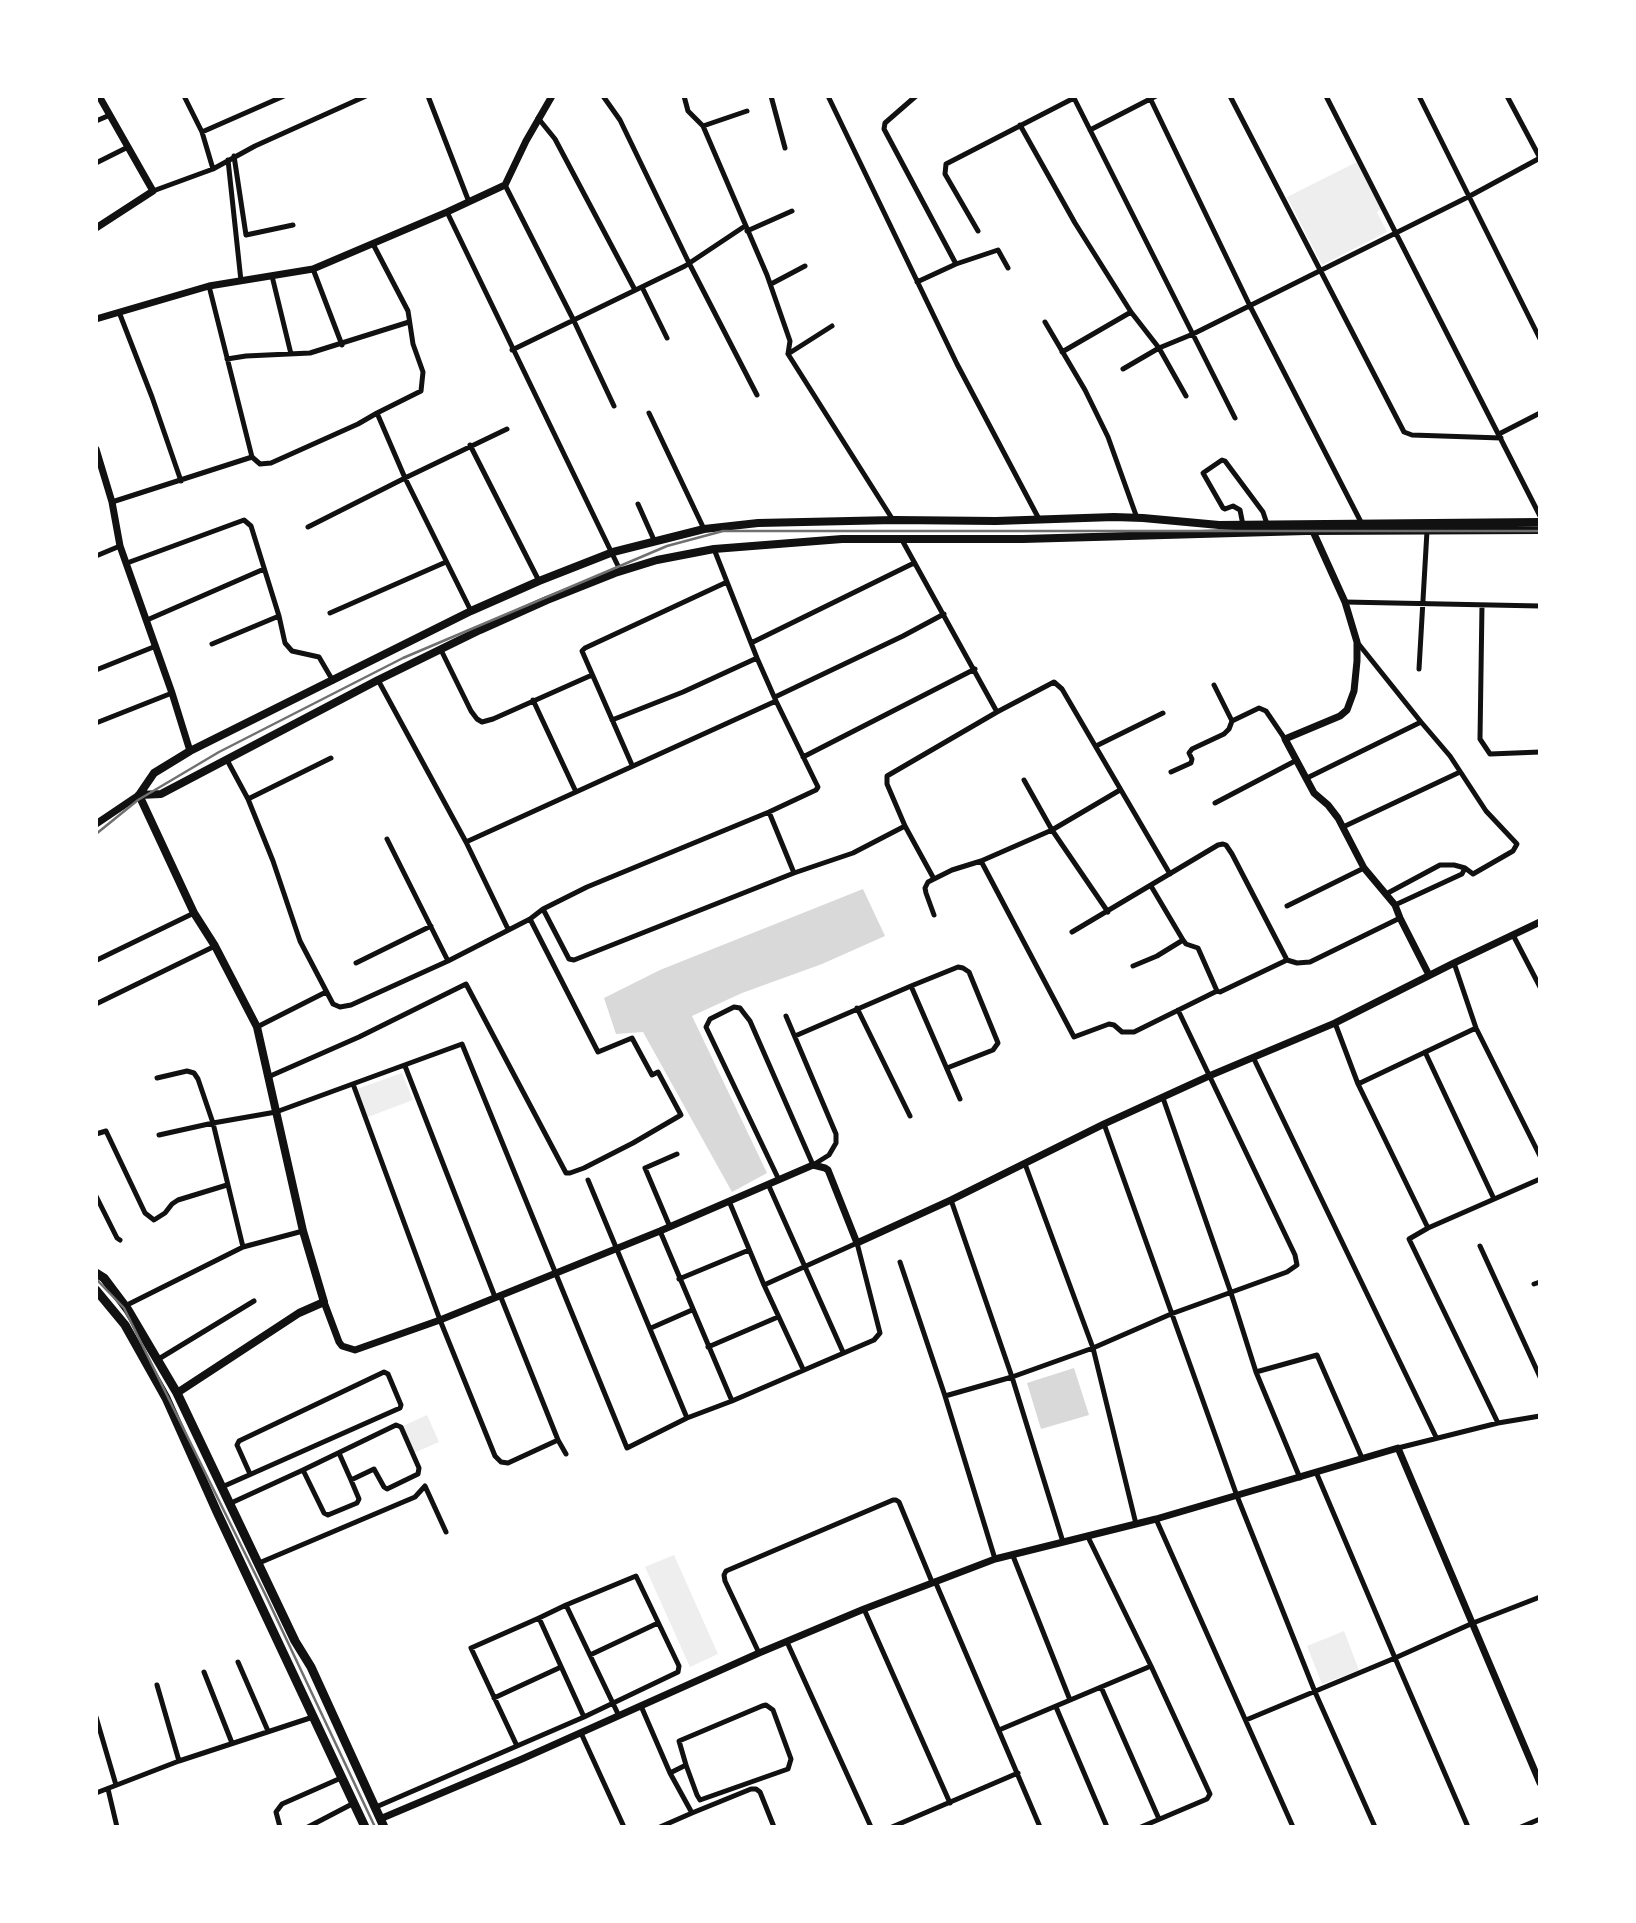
<!DOCTYPE html>
<html>
<head>
<meta charset="utf-8">
<style>
	body { margin:0 }
	#map { position:relative; width:1636px; height:1923px; overflow:hidden; background:#fff; font-family:"Zilla Slab",serif }
	canvas { display:block }
	.frame { position:absolute; inset:0; border:98px solid #fff; pointer-events:none }
</style>
</head>
<body>
<div id="map">
<canvas width="1636" height="1923"></canvas>
<div class="frame"></div>
</div>
<script>
const c = document.querySelector('canvas').getContext('2d');
c.lineJoin = 'round';
function paint(path, color) { c.fillStyle = color; c.fill(path, 'evenodd'); }
const shape = rows => new Path2D(rows.map(r => 'M' + r).join(''));
function trace(path, color, width, dash) { c.strokeStyle = color; c.lineWidth = width; c.lineCap = dash ? 'butt' : 'round'; c.setLineDash(dash || []); c.stroke(path); }
paint(shape([
	[1357,162,1381,209,1377,212,1387,232,1322,265,1287,197],
	[402,1073,413,1100,368,1117,357,1089],
	[427,1415,439,1442,414,1453,403,1426],
	[674,1555,718,1654,690,1667,645,1567],
	[1344,1631,1359,1670,1322,1684,1307,1646]
]), '#eee');
paint(shape([
	[863,889,885,936,822,964,742,993,692,1016,767,1173,732,1192,643,1032,616,1034,604,998,660,970],
	[1074,1368,1089,1415,1041,1429,1027,1383]
]), '#d9d9d9');
trace(shape([
	[184,96,202,132,213,169],
	[428,96,469,202],
	[603,96,620,120,689,263,757,395],
	[684,96,688,111,703,126,767,275,790,341,788,354,893,520],
	[771,96,785,148],
	[828,96,957,364,1039,519],
	[916,96,885,123,884,129,956,264],
	[1073,96,1235,418],
	[1149,96,1250,306,1363,526],
	[1230,96,1404,432,1412,435,1501,438],
	[1326,96,1540,516],
	[1419,96,1540,339],
	[1507,96,1540,158],
	[538,118,555,139,635,290],
	[96,121,110,115],
	[1020,125,1075,223,1131,312,1159,348,1186,396],
	[703,126,747,111],
	[1090,130,1156,96],
	[202,132,284,96],
	[234,156,246,235,293,225],
	[228,160,241,281],
	[96,163,128,147],
	[505,185,574,321,614,406],
	[153,191,213,169,255,146,366,96],
	[447,212,621,572],
	[747,231,792,211],
	[978,231,945,174,946,164,1074,98],
	[373,244,408,311,413,344,423,372,421,391,377,413],
	[313,269,342,345],
	[272,276,291,354],
	[917,282,956,264,998,250,1008,268],
	[771,284,805,266],
	[209,286,252,457],
	[642,287,667,338],
	[119,312,152,397,181,481],
	[1045,322,1085,390,1108,437,1137,518],
	[512,350,685,266,745,226],
	[1062,352,1131,312],
	[788,354,832,326],
	[227,359,246,356,310,353,409,322],
	[1123,369,1159,348,1193,334,1468,197,1540,158],
	[649,413,704,529],
	[1499,434,1540,413],
	[470,445,539,581],
	[112,502,252,457,260,464,271,463,358,424,377,413,405,478,308,527],
	[638,504,654,540],
	[1243,525,1240,510,1233,506,1225,509,1223,508,1203,473,1222,460,1225,461,1263,512,1267,524],
	[902,540,997,712],
	[96,556,120,546],
	[127,563,244,520,251,526,279,616,285,643,292,651,319,657,333,681],
	[1345,602,1540,606],
	[1482,605,1480,739,1490,754,1540,752],
	[471,611,405,478,507,429],
	[330,613,446,562],
	[147,620,264,569],
	[1357,642,1421,722,1450,756,1486,811,1517,844,1513,851,1473,874,1465,868,1454,865,1440,865,1386,894],
	[751,643,914,563],
	[212,644,279,616],
	[441,650,471,711,477,719,482,722,493,719,592,675],
	[1419,669,1427,531],
	[96,670,156,646],
	[378,680,466,842,508,929],
	[1214,685,1232,721],
	[775,697,903,636,944,614],
	[533,700,576,792],
	[612,720,683,692,757,658],
	[96,723,172,693],
	[1096,746,1163,713],
	[803,757,975,669],
	[227,760,248,799,273,861,300,941,333,1004,340,1007,351,1005,448,961,530,919,543,909,587,887,769,812,816,790,818,787,816,783,776,701,757,658,714,549],
	[632,765,582,651,585,648,727,582],
	[1171,772,1191,763,1192,759,1189,753,1192,749,1224,734,1229,729,1232,721,1259,708,1266,711,1285,739],
	[1307,778,1421,722],
	[1024,780,1052,830,1108,912],
	[248,799,331,758],
	[1215,803,1297,760],
	[769,812,794,873],
	[1343,827,1460,772],
	[387,839,448,961],
	[466,842,776,701],
	[981,861,1074,1037,1109,1024,1114,1025,1122,1032,1134,1032,1217,991,1220,992,1287,960],
	[934,879,905,826,887,784,887,776,997,712,1054,682,1062,689,1170,874],
	[1151,886,1183,940,1186,944,1198,948,1217,991],
	[1395,905,1462,874,1465,868],
	[1287,906,1364,868],
	[543,909,569,959,574,960,794,873,853,853,905,826],
	[934,915,926,893,925,888,928,882,952,870,981,861,1052,830,1120,790],
	[1072,932,1218,845,1223,844,1226,845,1232,854,1287,960],
	[1513,935,1540,987],
	[97,960,194,913],
	[1287,960,1297,963,1310,962,1400,918],
	[356,963,431,926],
	[1454,963,1476,1028,1540,1156],
	[1133,966,1157,956,1183,940],
	[911,986,960,1099],
	[96,1004,215,946],
	[857,1008,910,1116],
	[1335,1023,1358,1084,1428,1228],
	[257,1027,326,992],
	[795,1036,911,986,958,967,963,968,969,972,998,1043,993,1050,947,1068],
	[1425,1052,1494,1199],
	[1253,1057,1436,1437],
	[405,1066,495,1297],
	[268,1077,359,1037,466,984,566,1173,570,1173,584,1168,633,1143,681,1115,658,1072,652,1075,632,1038,598,1052,530,919],
	[157,1078,187,1071,194,1073,198,1079,213,1123,243,1247],
	[353,1084,440,1320,495,1456,501,1462,508,1463,558,1440,566,1454],
	[1358,1084,1476,1028],
	[1163,1098,1231,1293,1256,1372,1300,1478],
	[1104,1124,1237,1496,1315,1692,1375,1827],
	[96,1134,106,1131,145,1213,154,1220,165,1213,172,1204,178,1200,227,1185],
	[159,1135,213,1123,276,1112,462,1044,627,1448,687,1418,732,1401,874,1340,880,1333,857,1243,764,1285],
	[1025,1164,1093,1348,1136,1524],
	[588,1180,687,1418],
	[779,1180,706,1027,710,1019,734,1007,740,1008,743,1012,750,1021,813,1165,829,1155,836,1143,836,1134,786,1016],
	[768,1184,843,1352],
	[96,1196,117,1238,120,1240],
	[951,1200,1012,1377,1063,1542],
	[729,1201,764,1285,803,1369],
	[670,1227,645,1168,677,1154],
	[660,1231,732,1401],
	[1480,1246,1540,1377],
	[900,1262,945,1396,995,1559],
	[679,1279,749,1250],
	[1534,1284,1540,1282],
	[500,1295,558,1440],
	[125,1306,243,1247,303,1231],
	[651,1328,692,1310],
	[708,1347,778,1317],
	[157,1360,254,1301],
	[1256,1372,1317,1355,1362,1458],
	[945,1396,1012,1377,1093,1348,1171,1314,1287,1272,1297,1265,1295,1255,1178,1010],
	[1498,1423,1409,1239,1428,1228,1540,1179],
	[1398,1448,1498,1423,1540,1416],
	[303,1470,396,1425,401,1427,419,1468,418,1474,387,1489,384,1487,374,1469,351,1480,339,1453],
	[1316,1472,1395,1658,1468,1827],
	[222,1487,400,1408,401,1405,388,1374,384,1372,239,1441,237,1445,250,1474],
	[231,1503,303,1470,324,1513,328,1515,357,1503,359,1499,351,1480],
	[1156,1519,1293,1827],
	[1088,1537,1151,1666,1210,1794,1207,1799,1141,1827],
	[1013,1556,1070,1700],
	[259,1563,415,1497,425,1486,446,1532],
	[935,1581,1040,1827],
	[864,1609,950,1803],
	[539,1618,566,1605,619,1716],
	[787,1642,871,1827],
	[759,1653,725,1581,724,1575,726,1571,893,1500,896,1500,899,1502,932,1582],
	[590,1655,658,1623],
	[238,1662,268,1731],
	[204,1672,232,1743],
	[157,1685,179,1761],
	[1101,1687,1159,1819],
	[494,1698,561,1667],
	[641,1706,670,1773,692,1813,660,1827],
	[1056,1707,1107,1827],
	[96,1717,116,1785],
	[1246,1720,1395,1658,1473,1623,1540,1597],
	[999,1730,1151,1666],
	[581,1733,624,1827],
	[517,1746,471,1648,539,1618,584,1717],
	[670,1773,686,1765,679,1741,762,1706,766,1705,773,1710,791,1759,788,1769,700,1800,697,1795,686,1765],
	[108,1789,117,1827],
	[96,1793,179,1761,313,1717],
	[376,1807,584,1717,678,1672,679,1666,636,1576,566,1605],
	[692,1813,751,1789,756,1789,760,1792,774,1827],
	[280,1827,276,1812,282,1804,341,1778],
	[308,1827,354,1803],
	[892,1827,1018,1773],
	[1521,1827,1540,1819]
]), '#111', 5);
trace(shape([
	[96,228,153,191,99,96],
	[96,319,209,286,313,269,447,212,505,185,526,141,552,96],
	[96,449,112,502,120,546,172,693,190,751],
	[1311,527,1345,602,1357,642,1357,661,1354,691,1347,710,1340,716,1285,739,1314,793,1328,805,1338,818,1364,868,1395,905,1400,918,1429,975],
	[96,824,139,795],
	[324,1302,339,1342,342,1346,355,1350,440,1320,660,1231,813,1165,825,1168,828,1170,857,1243,951,1200,1104,1124,1209,1076,1335,1023,1454,963,1540,922],
	[380,1819,522,1759,759,1653,864,1609,995,1559,1156,1519,1398,1448,1540,1783]
]), '#111', 7);
trace(shape([
	[139,795,154,773,190,751,471,611,539,581,613,552,704,529,758,523,895,520,996,521,1114,517,1143,518,1219,525,1540,522],
	[139,795,161,794,378,680,480,630,547,600,615,573,657,560,714,549,842,539,1023,539,1306,531,1540,530],
	[139,795,194,913,215,946,257,1027,303,1231,324,1302,299,1313,177,1393]
]), '#111', 8);
trace(shape([
	[96,1273,104,1278,128,1310,177,1393,295,1641,311,1667,384,1827],
	[96,1290,125,1325,166,1398,217,1512,365,1827]
]), '#111', 9);
trace(shape([
	[96,834,138,800,219,752,403,658,667,546,723,531,1540,531],
	[96,1279,124,1308,266,1596,375,1827]
]), '#707070', 2.5);
</script>
</body>
</html>
